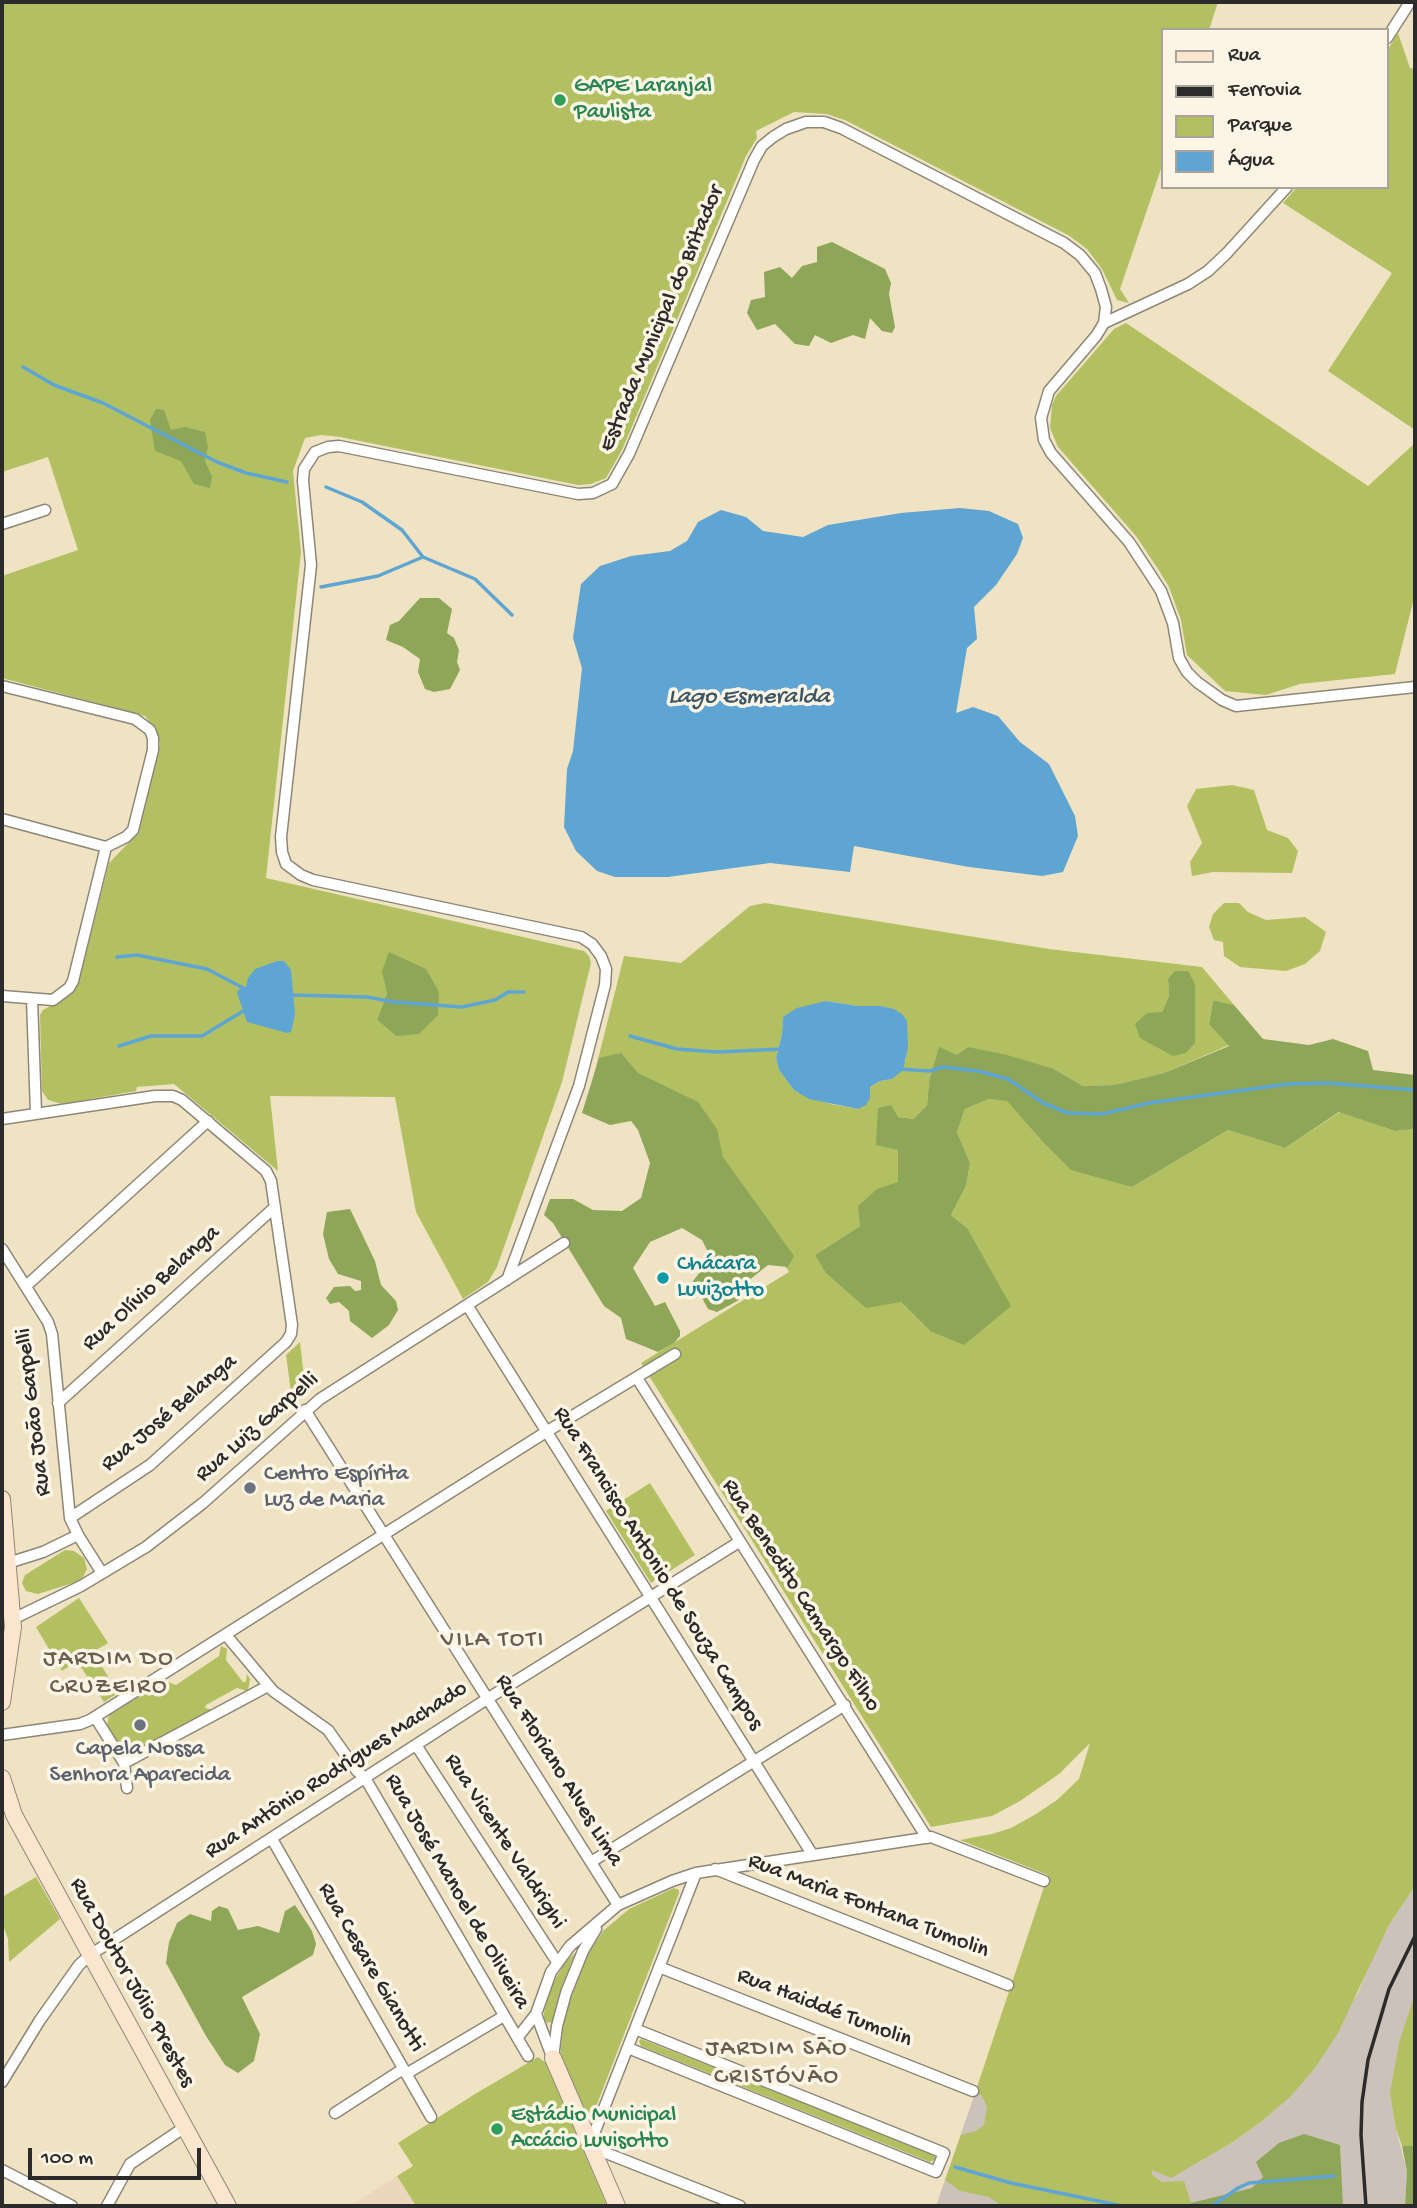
<!DOCTYPE html>
<html>
<head>
<meta charset="utf-8">
<style>
	body { margin:0 }
	#map { position:relative; width:1417px; height:2208px; overflow:hidden; background:#efe3c3; font-family:"Gochi Hand",sans-serif }
	canvas { display:block }
	.frame { position:absolute; inset:0; border:4px solid #2b2b2b; pointer-events:none }
	.legend { position:absolute; left:1161px; top:28px; width:228px; height:161px; box-sizing:border-box; background:#fcf5e5; border:2px solid #a8a49b; margin:0; padding:9px 12px; list-style:none; font-size:21px; color:#2b2b2b }
	.legend li { display:flex; align-items:center; gap:14px; height:35px }
	.legend b { width:35px; border:2px solid #a8a49b }
	.scale { position:absolute; left:28px; top:2148px; width:173px; height:32px; box-sizing:border-box; border:4px solid #2b2b2b; border-top:0; padding-left:9px; font-size:21px; line-height:24px; white-space:nowrap; color:#2b2b2b; -webkit-text-stroke:5px #fcf5e5; paint-order:stroke }
</style>
</head>
<body>
<div id="map">
<canvas width="1417" height="2208"></canvas>
<div class="frame"></div>
<ul class="legend">
<li><b style="height:9px;background:#fce5cf"></b>Rua</li>
<li><b style="height:9px;background:#2b2b2b"></b>Ferrovia</li>
<li><b style="height:19px;background:#b2c062"></b>Parque</li>
<li><b style="height:19px;background:#5fa5d4"></b>Água</li>
</ul>
<div class="scale">100 m</div>
</div>
<script>
const c = document.querySelector('canvas').getContext('2d');
c.lineJoin = 'round';
function paint(path, color) { c.fillStyle = color; c.fill(path, 'evenodd'); }
const shape = rows => new Path2D(rows.map(r => 'M' + r).join(''));
function trace(path, color, width, dash) { c.strokeStyle = color; c.lineWidth = width; c.lineCap = dash ? 'butt' : 'round'; c.setLineDash(dash || []); c.stroke(path); }
function drawText(font, color, halo, rows, align = 'center') {
  c.font = font + ' "Gochi Hand",sans-serif'; c.lineWidth = 7; c.setLineDash([]); c.textBaseline = 'middle'; c.strokeStyle = halo; c.fillStyle = color; for (const [text, x, y, turn = 0] of rows) {
    c.save(); c.translate(x, y); c.rotate((+turn || 0) * Math.PI / 180); c.textAlign = isNaN(turn) ? turn : align; if (halo) c.strokeText(text, 0, 0); c.fillText(text, 0, 0); c.restore();
  }
}
paint(shape([
	[397,2176,416,2206,350,2206]
]), '#edd7bb');
paint(shape([
	[1415,1886,1415,1994,1396,2129,1407,2171,1405,2206,936,2206,975,2093,1171,2177,1233,2142,1262,2121,1289,2097,1358,1993,1372,1959,1389,1925]
]), '#ccc2b9');
paint(shape([
	[2,2,1218,2,1209,30,1163,30,1163,163,1120,289,1129,303,1117,300,1102,269,1087,249,1068,235,845,120,826,114,794,112,756,131,757,138,746,156,622,450,606,478,591,484,578,485,340,437,321,435,305,438,293,471,301,552,266,878,584,951,589,956,591,963,562,1082,497,1267,488,1282,463,1299,416,1212,395,1097,270,1096,278,1171,174,1084,137,1087,136,1091,62,1104,48,1100,42,1091,40,1015,43,1010,70,995,79,981,109,863,139,832,160,744,157,732,145,716,2,678,2,576,78,550,48,457,2,472],
	[387,993,396,1036,377,1020],
	[1398,33,1410,68,1415,69,1415,430,1328,371,1392,273,1283,203,1297,187,1387,187,1387,51],
	[1126,323,1368,486,1415,443,1415,594,1395,674,1300,684,1266,695,1225,691,1187,655,1181,620,1169,587,1160,572,1136,536,1058,447,1050,428,1052,405,1056,396,1114,329],
	[1232,785,1254,790,1267,830,1288,838,1298,851,1292,873,1213,872,1192,876,1190,862,1202,843,1187,806,1196,789],
	[765,903,1049,949,1202,967,1234,1005,1213,1000,1209,1023,1229,1045,1164,1073,1114,1085,1083,1086,1054,1069,929,1082,927,1105,913,1119,898,1117,898,1183,860,1226,815,1255,901,1302,930,1331,967,1228,951,1215,966,1186,970,1163,957,1132,965,1109,989,1099,1007,1100,1042,1141,1132,1187,1228,1130,1285,1148,1340,1112,1395,1131,1415,1129,1415,1886,1389,1925,1338,2033,1315,2068,1290,2097,1262,2121,1233,2142,1171,2178,1152,2170,1152,2175,1162,2182,1184,2181,1191,2203,1189,2206,1002,2206,989,2197,960,2191,945,2180,961,2135,976,2131,984,2125,987,2107,982,2096,975,2093,1048,1875,960,1840,992,1834,1011,1828,1036,1814,1057,1800,1079,1779,1090,1743,1059,1774,1020,1801,992,1816,931,1827,641,1363,789,1272,676,1095,594,1075,624,956,681,963,750,906],
	[1168,979,1195,984,1195,1042,1186,1053,1162,1012,1169,996],
	[826,1001,858,1006,880,1006,907,1021,906,1060,892,1079,880,1081,870,1087,858,1109,831,1104,794,1090,779,1070,776,1058,782,1034,783,1017],
	[1224,903,1239,903,1248,912,1266,920,1305,917,1326,932,1320,951,1305,964,1286,971,1240,967,1224,956,1223,942,1214,940,1209,927,1213,914],
	[300,1342,306,1394,293,1407,286,1355],
	[650,1483,695,1555,651,1583,606,1511],
	[65,1550,74,1551,84,1558,87,1569,83,1577,76,1582,38,1594,26,1591,22,1583,25,1575],
	[79,1598,108,1643,93,1652,118,1693,104,1702,77,1661,62,1671,36,1627],
	[221,1646,227,1649,226,1660,243,1682,246,1682,247,1674,250,1679,248,1691,237,1688,206,1705,205,1708,214,1710,128,1755,125,1754,107,1726,109,1714,165,1681,176,1685,219,1656],
	[36,1877,60,1919,9,1962,8,1939,2,1922,2,1897],
	[674,1888,679,1890,679,1893,592,2117,588,2120,560,2057,564,2020,571,1992,584,1960,603,1931,629,1909],
	[575,1953,560,1992,552,2022,547,2023,544,2019,544,2012,552,1985,565,1962],
	[1415,1994,1415,2146,1402,2146,1396,2129,1390,2093,1400,2039],
	[641,2039,933,2154,936,2159,930,2162,641,2046,639,2041],
	[538,2057,546,2063,607,2206,416,2206,397,2176,413,2166,398,2143,475,2094]
]), '#b2c062');
paint(shape([
	[832,242,885,269,891,283,889,294,895,327,892,333,882,331,870,318,865,339,853,335,831,343,815,335,809,346,795,344,775,324,757,330,747,313,751,300,765,297,764,272,780,267,792,278,802,266,817,262,817,247],
	[156,409,164,410,171,430,185,427,205,432,208,447,205,461,212,477,210,488,194,484,181,461,155,451,150,420],
	[420,598,439,598,452,609,447,633,454,638,459,650,457,662,460,670,450,689,434,692,425,689,418,672,420,659,403,647,386,640,390,625,399,621],
	[389,952,426,969,439,992,438,1015,419,1034,396,1036,377,1020,387,993,382,971],
	[1175,971,1188,971,1195,984,1195,1043,1186,1053,1173,1056,1140,1038,1135,1024,1147,1013,1162,1012,1169,996,1168,979],
	[1213,1000,1234,1005,1263,1039,1309,1045,1333,1039,1368,1051,1373,1070,1415,1075,1415,1129,1395,1131,1339,1112,1285,1148,1228,1130,1132,1187,1071,1170,1042,1141,1007,1101,989,1099,965,1109,957,1132,970,1163,966,1186,951,1215,967,1228,1011,1306,964,1345,930,1331,901,1302,866,1308,826,1273,815,1255,860,1226,858,1206,877,1189,898,1182,898,1150,876,1145,878,1108,891,1105,898,1117,913,1119,927,1105,929,1082,939,1047,957,1055,968,1047,1007,1055,1054,1069,1083,1086,1114,1085,1164,1073,1229,1046,1209,1024],
	[621,1053,638,1073,698,1102,717,1129,723,1157,794,1256,788,1267,768,1265,748,1281,739,1300,717,1312,708,1309,693,1281,711,1258,702,1240,682,1228,650,1242,633,1268,655,1306,665,1302,680,1331,680,1336,674,1343,658,1352,626,1339,621,1318,604,1306,553,1223,544,1215,550,1199,573,1199,593,1210,622,1211,641,1198,650,1163,638,1130,631,1121,610,1125,582,1113,599,1058],
	[350,1209,375,1261,381,1285,396,1301,398,1310,389,1325,372,1338,350,1321,349,1311,339,1302,330,1304,326,1298,334,1287,350,1286,355,1291,361,1290,361,1281,338,1274,329,1259,323,1234,327,1212],
	[295,1905,312,1931,316,1944,313,1955,242,1997,260,2034,254,2061,238,2073,225,2065,206,2036,166,1963,169,1942,177,1923,190,1914,211,1921,212,1911,219,1906,228,1909,238,1930,258,1926,279,1933,285,1911],
	[1304,2134,1340,2145,1343,2206,1189,2206,1191,2203,1252,2188,1263,2177,1256,2162,1279,2143],
	[1402,2146,1415,2146,1415,2206,1405,2206,1407,2171]
]), '#8da658');
paint(shape([
	[960,508,989,511,1018,524,1023,538,1017,554,996,585,974,607,977,639,967,648,956,713,973,707,998,716,1020,742,1049,764,1075,816,1078,836,1063,872,1042,876,969,867,854,846,850,872,770,863,668,877,615,877,597,871,576,851,564,827,567,769,573,751,582,668,573,638,581,584,600,566,631,556,670,551,687,541,698,522,721,510,746,517,763,531,803,537,828,525,901,513],
	[277,961,284,961,291,970,295,1014,291,1032,287,1033,247,1022,237,993,238,990,246,987,248,978,255,969],
	[826,1001,858,1006,880,1006,894,1009,902,1014,907,1021,908,1048,903,1070,892,1079,880,1081,870,1087,870,1098,866,1105,858,1109,809,1099,794,1090,779,1070,776,1058,782,1034,783,1017,797,1008]
]), '#5fa5d4');
trace(shape([
	[23,367,54,385,103,403,217,462,246,473,287,482],
	[326,487,362,502,402,530,423,557,475,579,512,615],
	[321,587,378,576,423,557],
	[117,957,137,955,207,969,247,990],
	[292,995,367,997,394,1002,462,1007,495,1000,508,992,524,992],
	[630,1036,677,1049,717,1052,783,1049],
	[119,1046,151,1036,202,1036,245,1010],
	[900,1069,929,1071,943,1067,978,1071,1008,1079,1045,1104,1068,1113,1102,1114,1149,1103,1288,1084,1327,1083,1415,1090],
	[955,2167,1011,2183,1118,2205],
	[1212,2206,1238,2188,1249,2183,1334,2176]
]), '#5fa5d4', 3.5);
const street = shape([
	[1387,38,1410,2],
	[1104,323,1188,284,1208,271,1227,253,1287,187],
	[2,524,45,510],
	[2,686,135,719,150,730,153,738,153,750,133,830,126,837,106,847,2,819],
	[2,996,53,1000,69,988,73,981,106,847],
	[32,999,36,1113],
	[2,1119,155,1096,173,1096,182,1100,266,1171,271,1181,292,1325,291,1334,286,1342,150,1465,70,1518],
	[2,1249,48,1322,52,1334,70,1518,78,1535,102,1573],
	[507,1280,579,1086,605,985,606,969,601,956,592,944,581,937,313,880,301,875,286,864,282,852,281,837,311,565,303,481,304,469,315,452,328,447,339,446,578,494,593,493,612,484,629,454,754,160,762,146,773,137,786,129,806,122,824,122,841,128,1064,243,1080,255,1095,273,1101,289,1106,307,1104,323,1096,336,1049,391,1041,418,1044,440,1051,453,1129,542,1152,577,1161,591,1173,623,1179,658,1187,672,1197,682,1222,700,1236,706,1415,687],
	[26,1286,208,1121],
	[467,1305,812,1854],
	[637,1378,927,1838],
	[58,1403,275,1207],
	[305,1410,618,1905],
	[8,1563,43,1552,78,1535],
	[13,1619,81,1586,146,1547,203,1503,320,1399,564,1243],
	[226,1635,273,1691,328,1730,357,1771,365,1778,528,2056],
	[95,1717,124,1763,268,1686],
	[2,1735,80,1724,90,1720,546,1432,675,1354],
	[416,1745,557,1962],
	[124,1763,127,1788],
	[272,1839,431,2117],
	[591,1862,845,1705],
	[715,1869,1008,1985],
	[659,1967,973,2091],
	[536,2014,551,2054],
	[518,2037,536,2014,551,1972,570,1946,618,1905,672,1881,696,1873,931,1837,1044,1881],
	[628,2048,936,2172,944,2153,635,2029],
	[553,2058,557,2026,566,1993,583,1951,596,1929],
	[406,2074,504,2016],
	[2,2082,40,2020,79,1965,90,1955,487,1699,739,1542],
	[335,2113,403,2069],
	[590,2144,696,1873],
	[591,2147,740,2206],
	[2,2170,72,2206],
	[107,2206,130,2164,185,2127]
]);
const secondary = shape([
	[2,1499,13,1627,2,1702],
	[2,1778,14,1815,228,2206],
	[553,2058,617,2206]
]);
trace(street, '#8d8777', 13);
trace(secondary, '#8d8777', 18);
trace(street, '#fff', 10);
trace(secondary, '#fce5cf', 16);
trace(shape([
	[1366,2206,1361,2135,1362,2102,1368,2060,1389,1989,1415,1936]
]), '#2b2b2b', 3.5);
for (const [x, y, r, color] of [
	[560,100,7,"#2e9e5b"],
	[663,1278,7,"#0f9aa8"],
	[250,1488,7,"#6b7280"],
	[140,1725,7,"#6b7280"],
	[497,2129,7,"#2e9e5b"]
]) { const dot = new Path2D(); dot.arc(x, y, r, 0, 2 * Math.PI); c.fillStyle = color; c.fill(dot); trace(dot, '#fcf5e5', 2.5); }
drawText('23px', '#27864d', '#fcf5e5', [
	["GAPE Laranjal",574,87],
	["Paulista",574,113],
	["Estádio Municipal",511,2116],
	["Accácio Luvisotto",511,2142]
], 'left');
drawText('23px', '#2b2b2b', '#fcf5e5', [
	["Estrada Municipal do Britador",663,319,-67],
	["Rua Olívio Belanga",152,1289,-42],
	["Rua João Garpelli",35,1412,-97],
	["Rua José Belanga",170,1414,-40],
	["Rua Luiz Garpelli",258,1428,-41],
	["Rua Francisco Antonio de Souza Campos",657,1569,58],
	["Rua Benedito Camargo Filho",800,1596,57],
	["Rua Antônio Rodrigues Machado",337,1771,-33],
	["Rua Floriano Alves Lima",558,1771,58],
	["Rua Vicente Valdrighi",504,1842,57],
	["Rua José Manoel de Oliveira",456,1892,60],
	["Rua Maria Fontana Tumolin",868,1907,21],
	["Rua Cesare Gianotti",370,1968,60],
	["Rua Doutor Júlio Prestes",131,1983,61],
	["Rua Haiddé Tumolin",824,2009,21]
]);
drawText('23px', '#0d838f', '#fcf5e5', [
	["Chácara",677,1265],
	["Luvizotto",677,1291]
], 'left');
drawText('23px', '#5b616d', '#fcf5e5', [
	["Centro Espírita",264,1475],
	["Luz de Maria",264,1501],
	["Capela Nossa",140,1750,"center"],
	["Senhora Aparecida",140,1776,"center"]
], 'left');
drawText('italic 24px', '#3d5666', '#fcf5e5', [
	["Lago Esmeralda",749,698]
]);
c.letterSpacing = '2px';
drawText('24px', '#6b5c4e', '#fcf5e5', [
	["VILA TOTI",493,1641],
	["JARDIM DO",109,1660],
	["CRUZEIRO",109,1688],
	["JARDIM SÃO",777,2050],
	["CRISTÓVÃO",777,2078]
]);
c.letterSpacing = '0px';
</script>
</body>
</html>
